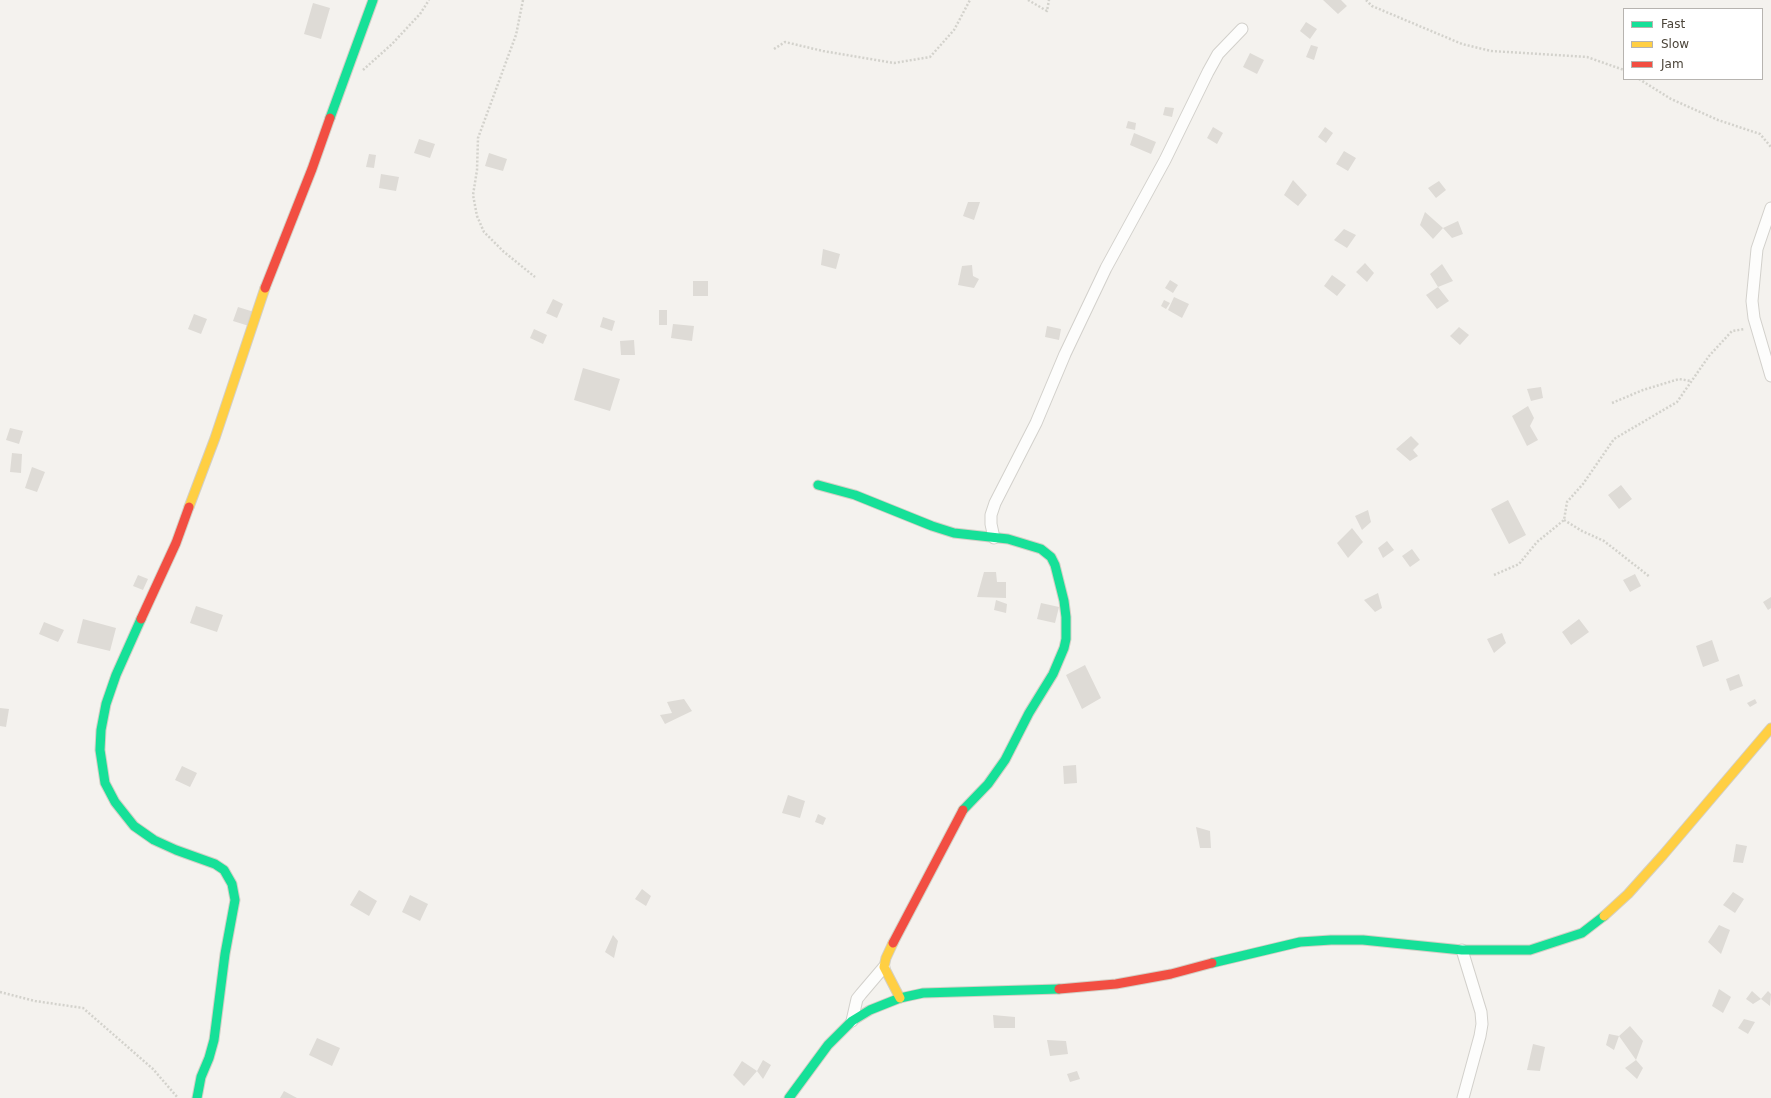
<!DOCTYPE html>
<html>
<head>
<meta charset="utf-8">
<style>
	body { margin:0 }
	#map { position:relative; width:1771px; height:1098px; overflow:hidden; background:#f4f2ee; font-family:"DejaVu Sans",sans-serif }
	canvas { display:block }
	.legend { position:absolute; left:1623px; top:8px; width:140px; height:72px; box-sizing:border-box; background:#fff; border:1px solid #b7b4b0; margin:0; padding:5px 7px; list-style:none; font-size:12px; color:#4b4439 }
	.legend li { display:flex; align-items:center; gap:8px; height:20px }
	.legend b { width:20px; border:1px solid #b7b4b0 }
</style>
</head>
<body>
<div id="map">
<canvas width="1771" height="1098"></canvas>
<ul class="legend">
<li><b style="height:5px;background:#16e098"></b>Fast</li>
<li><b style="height:5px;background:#ffcf43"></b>Slow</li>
<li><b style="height:5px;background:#f24e42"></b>Jam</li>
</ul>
</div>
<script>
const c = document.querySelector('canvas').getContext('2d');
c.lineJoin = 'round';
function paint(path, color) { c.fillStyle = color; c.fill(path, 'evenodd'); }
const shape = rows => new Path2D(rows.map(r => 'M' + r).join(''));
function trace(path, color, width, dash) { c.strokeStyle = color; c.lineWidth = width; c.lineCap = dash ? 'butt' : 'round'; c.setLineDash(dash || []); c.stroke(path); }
paint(shape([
	[1323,0,1341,0,1347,6,1338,14],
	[313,3,330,8,321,39,304,34],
	[1306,22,1317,29,1310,39,1300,31],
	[1311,45,1318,47,1314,60,1306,57],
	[1250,53,1264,60,1257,74,1243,67],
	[1165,107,1174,108,1172,117,1163,115],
	[1128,121,1136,123,1135,130,1126,128],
	[1213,127,1223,133,1217,144,1207,138],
	[1325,127,1333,133,1326,143,1318,137],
	[1134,133,1156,142,1151,154,1130,145],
	[419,139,435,144,430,158,414,153],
	[1344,151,1356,158,1348,171,1336,164],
	[489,153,507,159,503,171,485,166],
	[369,154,376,155,374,168,366,167],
	[381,174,399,177,396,191,379,188],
	[1293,180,1307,195,1298,206,1284,195],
	[1439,181,1446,190,1436,198,1428,188],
	[968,202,980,202,974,220,963,216],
	[1425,212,1443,228,1433,239,1420,225],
	[1458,221,1463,234,1452,238,1443,228],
	[1344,229,1356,235,1347,248,1334,240],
	[823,249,840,254,836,269,821,265],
	[1365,263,1374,273,1367,282,1356,272],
	[1442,264,1453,281,1438,287,1430,274],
	[972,265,973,276,979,279,974,288,958,285,962,266],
	[1332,275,1346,285,1337,296,1324,286],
	[1170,280,1178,285,1173,293,1165,288],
	[693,281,708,281,708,296,693,296],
	[1438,287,1449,301,1437,309,1426,295],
	[1174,297,1189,304,1182,318,1168,310],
	[553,299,563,304,557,318,546,313],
	[1164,300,1170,303,1166,309,1161,306],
	[238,307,254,312,249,326,233,321],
	[659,310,667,310,667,325,659,325],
	[194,314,207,319,201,334,188,329],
	[603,317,615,321,612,331,600,327],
	[673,324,694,326,692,341,671,338],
	[1047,326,1061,329,1059,340,1045,337],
	[1459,327,1469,335,1460,345,1450,336],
	[534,329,547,335,543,344,530,338],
	[634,340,635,355,621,355,620,341],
	[583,368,620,379,610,411,574,400],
	[1541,387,1543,398,1531,401,1527,389],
	[1528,406,1534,418,1530,426,1538,440,1527,446,1512,416],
	[10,428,23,431,19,444,6,440],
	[1411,436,1419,444,1413,450,1418,456,1410,461,1396,449],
	[12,453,22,454,21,473,10,472],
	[32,467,45,472,37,492,25,488],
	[1621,485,1632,499,1619,509,1608,495],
	[1508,500,1526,535,1509,544,1491,509],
	[1368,510,1371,522,1362,530,1355,516],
	[1352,528,1363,542,1348,558,1337,543],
	[1387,541,1394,550,1383,558,1378,548],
	[1412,549,1420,560,1410,567,1402,556],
	[984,572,996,572,997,582,1006,582,1006,598,977,597],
	[1635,574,1641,586,1630,592,1623,580],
	[138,575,148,579,143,590,133,586],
	[1378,593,1382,608,1375,612,1364,600],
	[1771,597,1771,608,1768,610,1763,602],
	[996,600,1007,604,1006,613,994,610],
	[1041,603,1059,607,1055,623,1037,619],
	[196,606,223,615,217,632,190,623],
	[83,619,116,628,110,651,77,643],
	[1579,619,1589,632,1571,645,1562,632],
	[44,622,64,630,58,642,39,634],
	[1502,633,1506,643,1494,653,1487,639],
	[1712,640,1719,661,1703,667,1696,646],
	[1085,665,1101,698,1082,709,1066,675],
	[1739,674,1743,686,1730,691,1726,679],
	[684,699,692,711,665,724,660,715,672,713,667,702],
	[1755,699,1757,703,1750,707,1747,703],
	[0,708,9,709,6,727,0,726],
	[1076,765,1077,783,1064,784,1063,766],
	[182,766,197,773,190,787,175,780],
	[788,795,805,801,800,818,782,813],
	[818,814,826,818,823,825,815,822],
	[1196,827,1210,831,1211,848,1200,848],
	[1736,844,1747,846,1743,863,1733,862],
	[642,889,651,896,646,906,635,899],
	[359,890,377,901,369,916,350,905],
	[1733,892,1744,899,1735,913,1723,905],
	[410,895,428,904,420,921,402,912],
	[1719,925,1730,930,1721,954,1708,942],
	[613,935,618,941,614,958,605,952],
	[1719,989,1731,997,1723,1013,1712,1006],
	[1752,991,1761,999,1753,1004,1746,999],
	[1768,991,1771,994,1770,1006,1761,999],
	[993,1015,1015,1017,1015,1028,994,1028],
	[1744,1019,1755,1022,1748,1034,1738,1028],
	[1630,1026,1643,1041,1636,1060,1619,1036],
	[1609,1034,1619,1036,1614,1050,1606,1045],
	[317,1038,340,1048,332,1066,309,1055],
	[1047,1040,1066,1041,1068,1054,1050,1056],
	[1533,1044,1545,1047,1540,1071,1527,1070],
	[763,1060,771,1065,763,1079,757,1071],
	[1636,1060,1643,1068,1637,1079,1625,1068],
	[742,1061,757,1071,744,1086,733,1075],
	[1077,1071,1080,1079,1070,1082,1067,1074],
	[284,1091,297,1098,280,1098]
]), '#dedbd6');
const street = shape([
	[1771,208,1757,249,1752,301,1754,318,1771,376],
	[994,538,991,524,991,515,995,503,1036,423,1065,354,1106,268,1165,160,1208,72,1218,54,1242,29],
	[1462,950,1481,1012,1482,1024,1480,1036,1463,1098],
	[852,1021,857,999,861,994,884,967]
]);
const fast = shape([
	[330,118,373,0],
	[818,485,855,495,932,526,954,533,1008,539,1041,549,1051,557,1055,565,1064,601,1066,617,1066,639,1064,648,1053,674,1029,713,1005,760,988,784,963,810],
	[141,619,116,675,106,704,101,730,100,750,105,783,115,802,134,826,154,840,176,850,215,864,224,870,232,884,235,900,225,954,214,1040,209,1058,201,1077,197,1098],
	[1212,963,1300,942,1331,940,1363,940,1462,950,1530,950,1582,933,1604,916],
	[789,1098,828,1045,852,1021,870,1010,900,998,923,993,1059,989]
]);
const slow = shape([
	[189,507,215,438,265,288],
	[1604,916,1628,894,1663,855,1771,728],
	[893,943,886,958,884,967,900,998]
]);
const jam = shape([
	[265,288,312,169,330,118],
	[141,619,176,543,189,507],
	[893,943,963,810],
	[1059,989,1116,984,1171,974,1212,963]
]);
trace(street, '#d2d0cb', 13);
trace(fast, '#d3cfc5', 11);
trace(slow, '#d3cfc5', 11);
trace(jam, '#d3cfc5', 11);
trace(shape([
	[523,0,516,35,478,138,477,170,473,195,477,216,484,232,504,252,535,277],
	[1028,0,1047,11,1049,0],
	[1366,0,1372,6,1462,44,1491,51,1587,57,1624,70],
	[774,49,785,42,823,51,894,63,930,57,954,30,970,0],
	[363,70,392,44,420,14,429,0],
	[1639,79,1671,99,1718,120,1760,134,1771,147],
	[1612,403,1643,390,1679,379,1691,381],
	[1564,520,1582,531,1604,541,1650,577],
	[1494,575,1519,564,1537,542,1564,520,1567,502,1583,484,1614,439,1677,402,1709,356,1732,331,1745,329],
	[0,992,35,1001,83,1008,153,1069,178,1098]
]), '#d3d2cc', 2.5, [2, 2]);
trace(street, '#fdfdfc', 11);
trace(fast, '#16e098', 9);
trace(slow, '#ffcf43', 9);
trace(jam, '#f24e42', 9);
</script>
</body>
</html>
